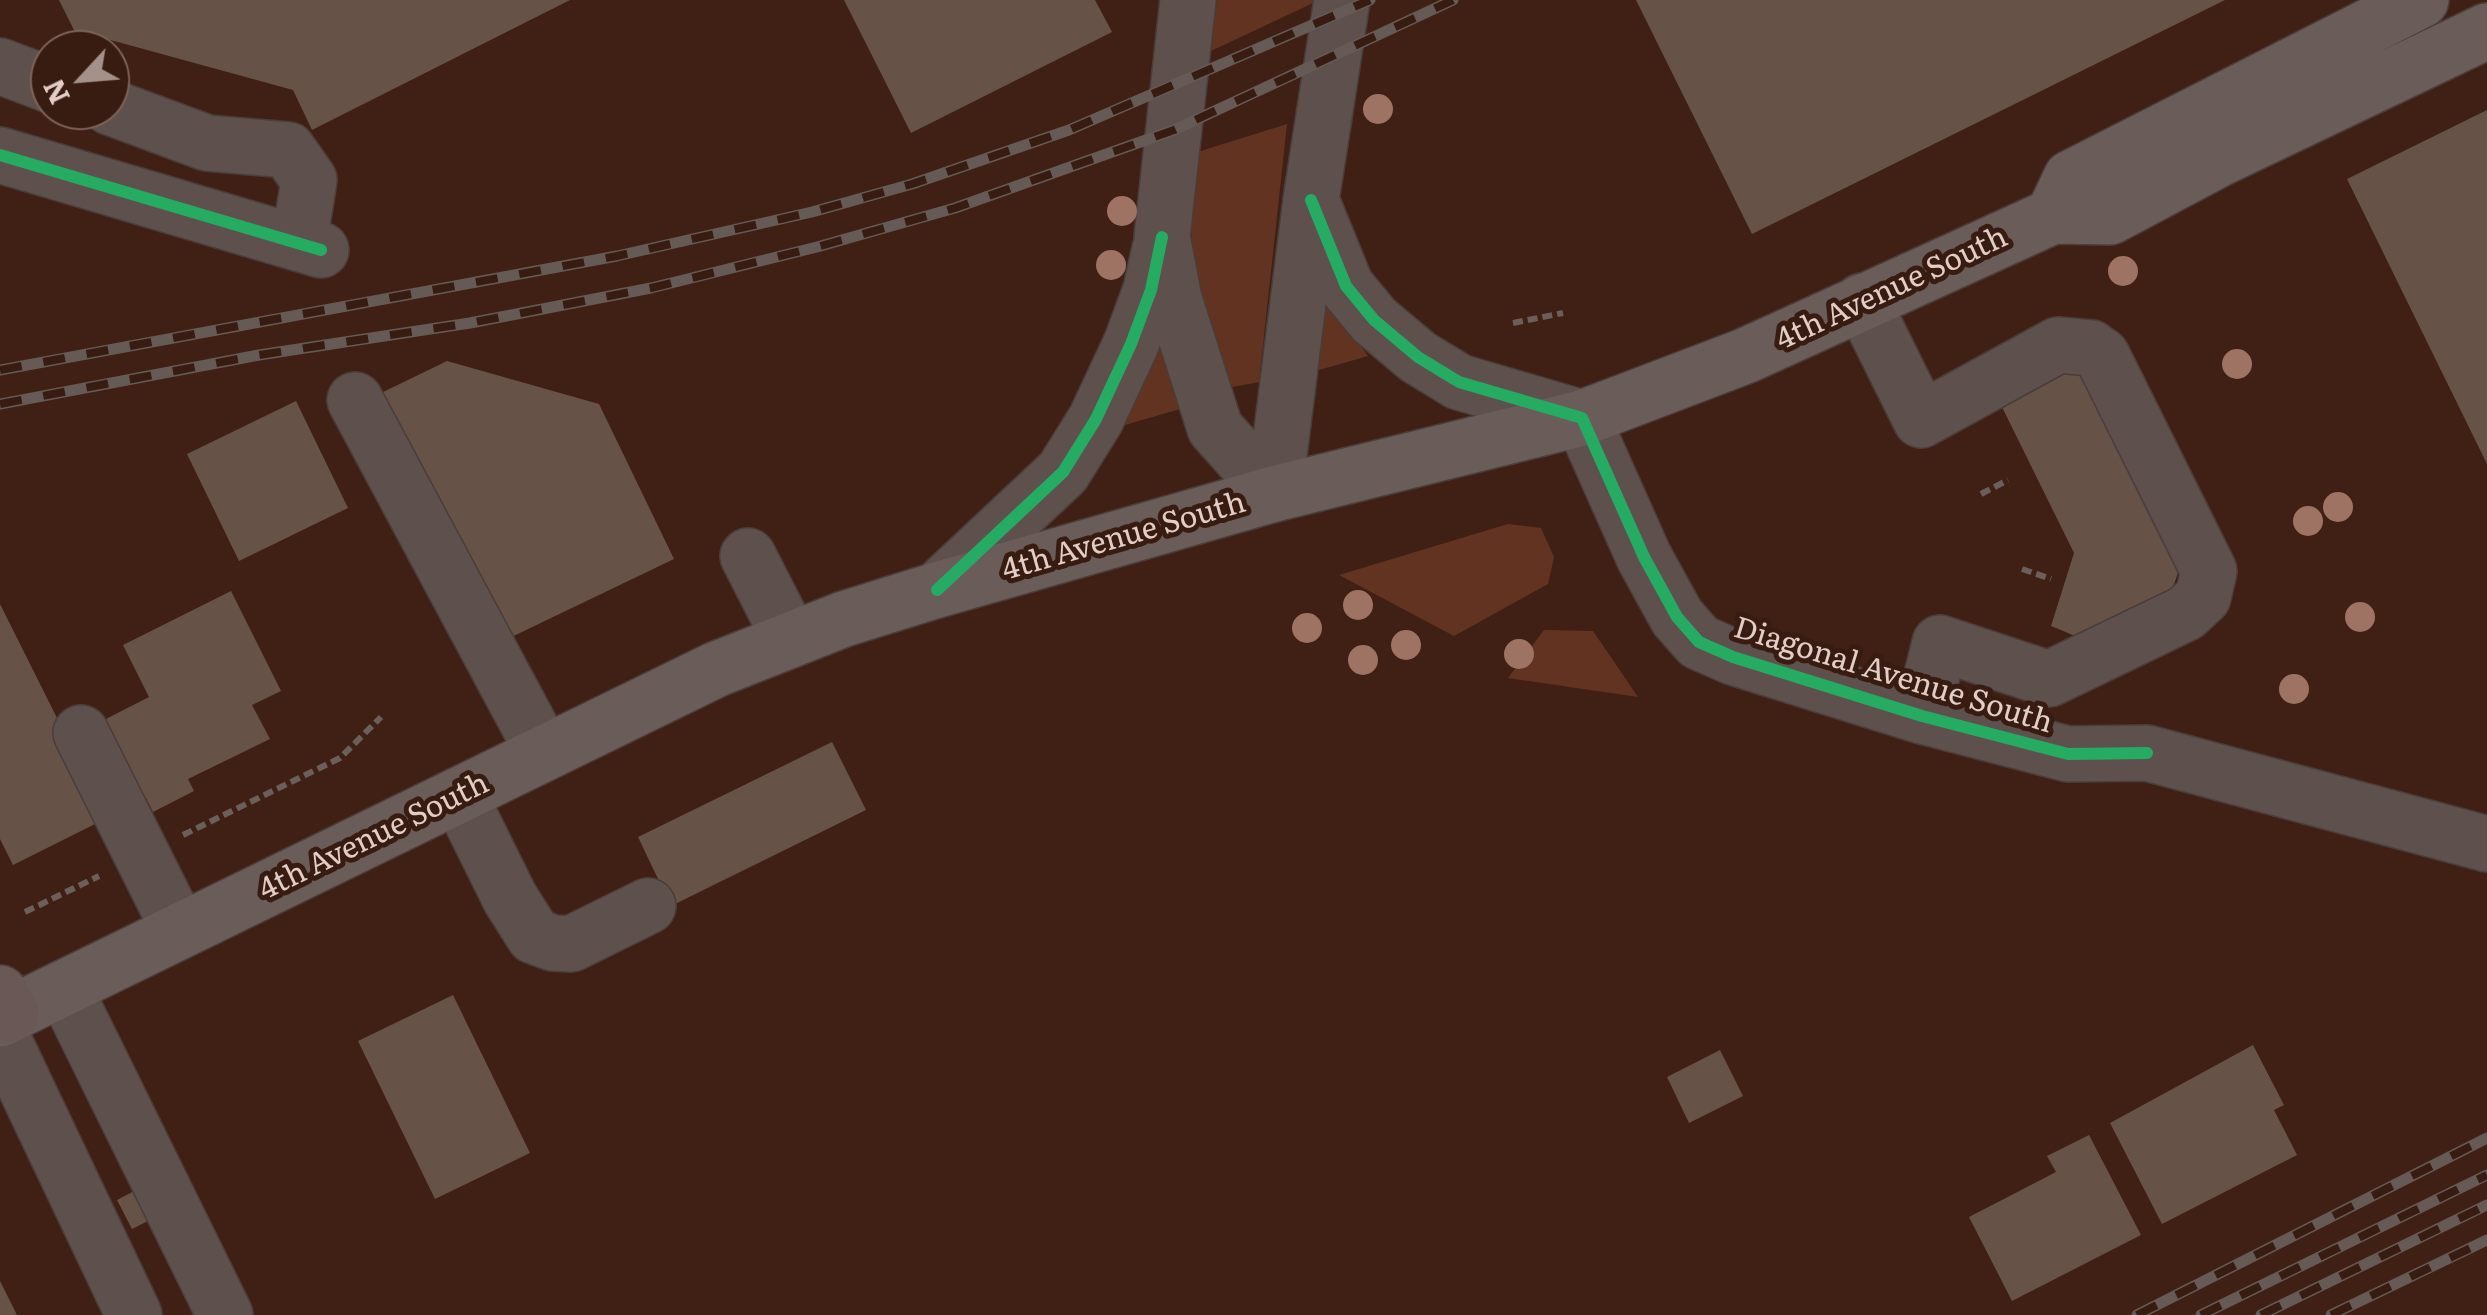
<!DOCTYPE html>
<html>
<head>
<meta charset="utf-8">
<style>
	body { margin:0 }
	#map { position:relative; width:2487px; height:1315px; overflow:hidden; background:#2f201a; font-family:Literata,serif }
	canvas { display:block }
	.north { position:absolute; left:30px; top:30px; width:100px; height:100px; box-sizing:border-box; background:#381c11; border:2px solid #7c635a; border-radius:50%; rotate:244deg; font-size:28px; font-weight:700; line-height:40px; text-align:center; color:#e2cec7 }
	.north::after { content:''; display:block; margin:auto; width:35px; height:45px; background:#a3918a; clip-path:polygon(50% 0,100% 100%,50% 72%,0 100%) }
</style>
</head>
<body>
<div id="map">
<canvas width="2487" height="1315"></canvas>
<div class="north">N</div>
</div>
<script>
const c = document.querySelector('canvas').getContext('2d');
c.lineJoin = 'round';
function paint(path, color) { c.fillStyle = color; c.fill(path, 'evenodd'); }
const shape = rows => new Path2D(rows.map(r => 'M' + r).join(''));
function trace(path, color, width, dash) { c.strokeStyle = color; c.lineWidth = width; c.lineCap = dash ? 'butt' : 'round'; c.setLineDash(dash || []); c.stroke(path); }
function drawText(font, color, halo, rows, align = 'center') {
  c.font = font + ' Literata,serif'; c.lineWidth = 10; c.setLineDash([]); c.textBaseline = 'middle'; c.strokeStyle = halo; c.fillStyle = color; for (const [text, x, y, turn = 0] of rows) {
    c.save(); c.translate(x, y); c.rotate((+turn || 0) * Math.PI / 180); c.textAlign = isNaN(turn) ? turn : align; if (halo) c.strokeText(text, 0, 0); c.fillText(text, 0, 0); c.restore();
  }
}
paint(shape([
	[0,0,2487,0,2487,1315,0,1315],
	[50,50,110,50,110,110,50,110]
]), '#402014');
paint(shape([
	[1217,0,1314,0,1313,3,1211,51],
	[1287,124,1259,382,1227,388,1194,303,1188,155],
	[1316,284,1368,356,1305,374],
	[1159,319,1187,407,1125,425],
	[1508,524,1541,528,1554,557,1548,584,1454,636,1339,575],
	[1544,630,1593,631,1638,697,1508,678]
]), '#633321');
paint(shape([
	[59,0,570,0,312,130,293,90,74,30],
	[844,0,1095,0,1112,32,911,133],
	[1636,0,2225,0,1752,234],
	[2487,110,2487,464,2347,179],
	[447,361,599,404,674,559,499,643,379,394],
	[2077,367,2181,564,2170,596,2085,640,2051,626,2074,553,2001,405],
	[296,401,348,508,239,561,187,454],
	[231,591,281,691,252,705,270,739,188,779,194,791,153,812,146,798,140,801,100,722,149,697,123,645],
	[0,604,107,818,13,865,0,839],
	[832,742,866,810,671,906,638,837],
	[453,995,530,1153,435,1199,358,1041],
	[2253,1045,2284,1105,2274,1110,2297,1155,2162,1224,2110,1123],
	[1720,1050,1743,1096,1689,1123,1667,1077],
	[2089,1135,2141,1235,2012,1301,1969,1217,2056,1172,2047,1156],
	[134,1191,148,1221,132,1229,117,1200],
	[0,1281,17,1315,0,1315]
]), '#665246');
const minor = shape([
	[1188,0,1162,237,1174,299,1215,428,1274,494],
	[0,66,50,85],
	[110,107,207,143,288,150,309,180,299,243],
	[0,155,321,250],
	[1311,200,1346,286,1374,320,1418,357,1459,382,1582,418,1644,557,1677,617,1699,642,1733,657,1922,716,2068,754,2147,753,2487,844],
	[1862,301,1921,420,2058,345,2091,348,2102,356,2209,571,2203,597,2186,613,2049,679,1940,643,1922,716],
	[355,400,544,753],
	[1274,494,1311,200,1342,0],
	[748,556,791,640],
	[937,590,1063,472,1096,419,1131,344,1151,290,1160,249],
	[81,733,180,931],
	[459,795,510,898,534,936,553,943,571,944,648,906],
	[64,988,225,1315],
	[0,1033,134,1315]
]);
const major = shape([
	[2053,216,2071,178,2421,0],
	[0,1019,717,669,844,619,937,590,1274,494,1582,418,1745,356,2053,216,2110,217,2221,158,2487,31]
]);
const highway = shape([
	[0,993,11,1014]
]);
trace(minor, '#4b3d39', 58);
trace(major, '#4b3d39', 58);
trace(highway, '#4b3d39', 58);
trace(shape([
	[1513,323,1563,313],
	[1981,494,2008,480],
	[2022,569,2051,579],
	[183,835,340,758,381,717],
	[25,912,99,876]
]), '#6a5f5a', 6, [10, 5]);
trace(minor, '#5e514d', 55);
trace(major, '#6a5c59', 55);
trace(highway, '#695856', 55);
const rail = shape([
	[0,370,617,256,812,212,912,184,1069,130,1370,0],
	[0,404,259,355,470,323,651,288,817,247,955,208,1174,130,1453,0],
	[2137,1315,2487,1138],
	[2201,1315,2487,1175],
	[2261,1315,2487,1205],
	[2331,1315,2487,1240]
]);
trace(rail, '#655a56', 11);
trace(rail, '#381c11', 8, [22]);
trace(shape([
	[0,155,321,250],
	[1311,200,1346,286,1374,320,1418,357,1459,382,1582,418,1644,557,1677,617,1699,642,1733,657,1922,716,2068,754,2147,753],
	[937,590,1063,472,1096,419,1131,344,1151,290,1162,237]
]), '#26ab63', 12);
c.fillStyle = '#9e7363';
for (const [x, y] of [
	[1378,109],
	[1122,211],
	[1111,265],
	[2123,271],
	[2237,364],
	[2338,507],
	[2308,521],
	[1358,605],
	[2360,617],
	[1307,628],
	[1406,645],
	[1519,654],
	[1363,660],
	[2294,689]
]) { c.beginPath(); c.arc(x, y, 15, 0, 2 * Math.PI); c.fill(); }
drawText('30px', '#e2cec7', '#381c11', [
	["4th Avenue South",1892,289,-25],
	["4th Avenue South",1124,537,-16],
	["Diagonal Avenue South",1893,676,17],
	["4th Avenue South",374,837,-26]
]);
</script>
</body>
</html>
